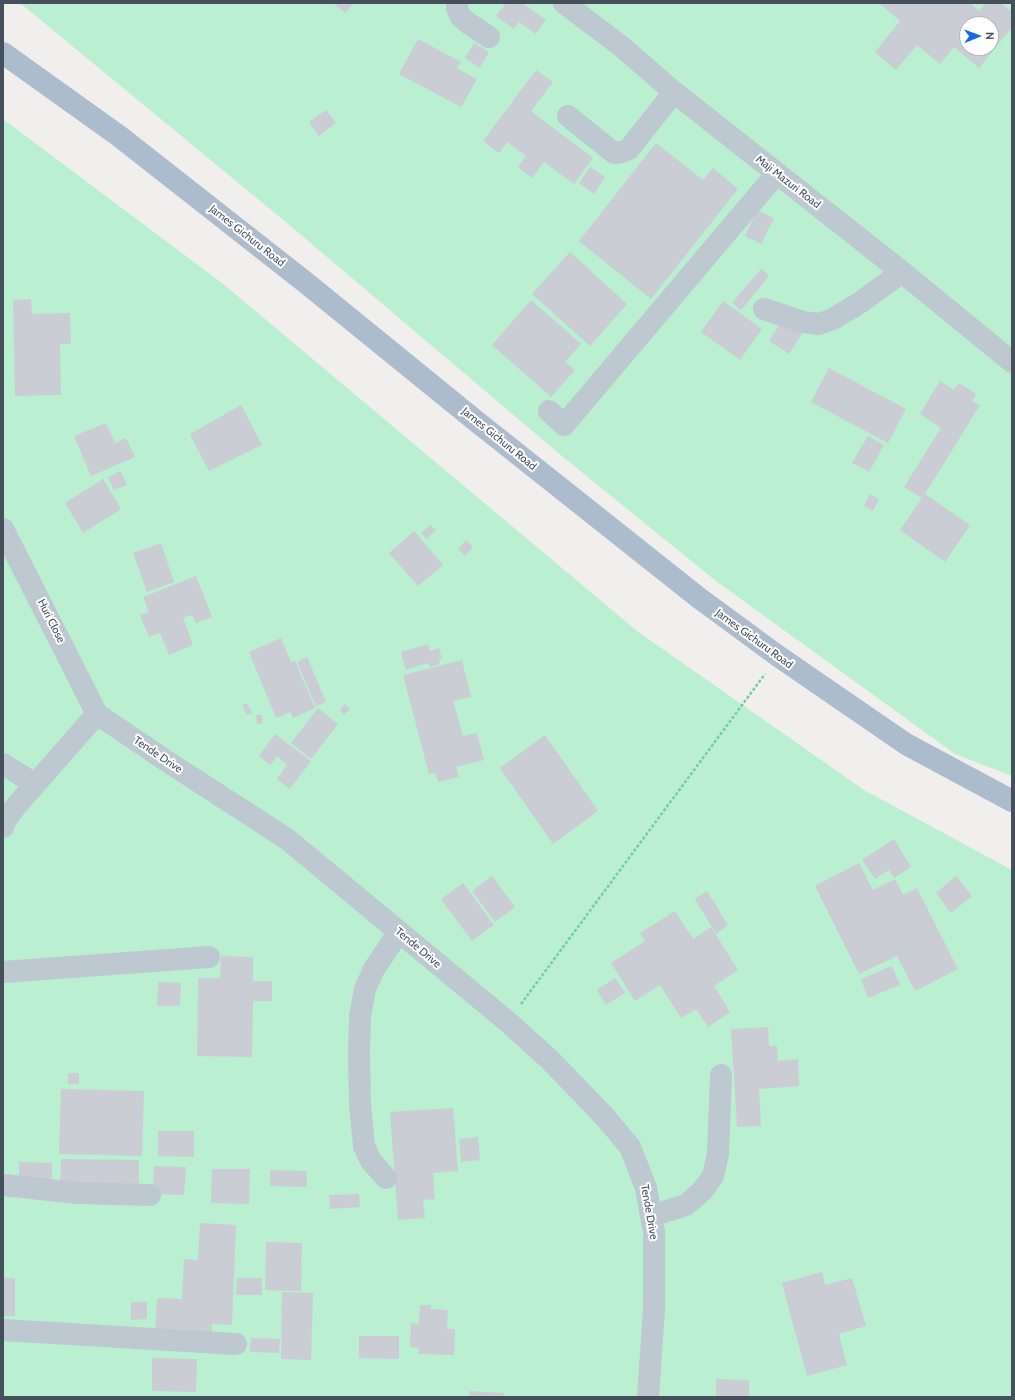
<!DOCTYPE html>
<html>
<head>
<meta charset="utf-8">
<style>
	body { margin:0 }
	#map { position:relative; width:1015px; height:1400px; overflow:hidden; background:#f1eeee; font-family:Cabin,sans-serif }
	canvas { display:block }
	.frame { position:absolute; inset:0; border:4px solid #46505c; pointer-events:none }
	.north { position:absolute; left:959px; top:16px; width:40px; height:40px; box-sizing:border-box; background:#fff; border:1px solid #b5b9be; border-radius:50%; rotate:89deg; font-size:11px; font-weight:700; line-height:16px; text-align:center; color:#46505c }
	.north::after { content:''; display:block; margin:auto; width:14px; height:18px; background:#1568e3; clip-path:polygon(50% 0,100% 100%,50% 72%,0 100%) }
</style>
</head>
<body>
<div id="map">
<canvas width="1015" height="1400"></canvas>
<div class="frame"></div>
<div class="north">N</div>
</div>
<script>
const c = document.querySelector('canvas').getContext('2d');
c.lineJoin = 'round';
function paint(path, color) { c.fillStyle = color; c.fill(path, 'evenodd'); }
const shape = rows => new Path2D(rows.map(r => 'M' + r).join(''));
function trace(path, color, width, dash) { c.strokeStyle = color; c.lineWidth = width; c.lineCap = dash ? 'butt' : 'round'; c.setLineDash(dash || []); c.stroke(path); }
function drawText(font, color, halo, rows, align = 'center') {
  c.font = font + ' Cabin,sans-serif'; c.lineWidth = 4; c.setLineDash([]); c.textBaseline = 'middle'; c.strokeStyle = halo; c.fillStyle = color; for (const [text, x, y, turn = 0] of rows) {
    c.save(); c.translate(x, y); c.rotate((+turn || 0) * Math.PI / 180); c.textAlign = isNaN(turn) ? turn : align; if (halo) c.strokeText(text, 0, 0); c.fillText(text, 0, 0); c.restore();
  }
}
paint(shape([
	[20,3,1012,3,1012,776,955,754,716,581,563,457,287,223],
	[967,24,991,24,991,48,967,48],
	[3,119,222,283,637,631,864,790,1012,870,1012,1397,3,1397]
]), '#bbefd1');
paint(shape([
	[333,3,354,3,345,13],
	[506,3,522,3,546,20,536,34,519,22,514,29,496,16],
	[879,3,970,3,979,11,986,3,1001,3,1012,12,1012,27,979,68,954,47,940,64,917,45,896,70,875,52,900,21],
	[967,24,991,24,991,48,967,48],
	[418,39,461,62,457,68,477,79,461,107,399,74],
	[474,43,489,52,480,68,465,58],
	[536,70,553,82,531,111,593,158,574,184,544,162,532,178,518,167,526,156,507,142,499,153,483,141],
	[326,110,336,123,319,136,309,122],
	[656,143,703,180,713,168,738,189,651,299,579,241],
	[590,167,605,177,594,194,579,183],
	[757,210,774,218,761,244,745,236],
	[570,252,627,304,590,346,532,294],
	[761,269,769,276,741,310,732,303],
	[31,299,32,314,70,313,71,344,60,344,61,395,15,396,13,300],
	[531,300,581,344,565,362,575,370,551,397,492,345],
	[723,301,762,329,740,360,701,332],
	[785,316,805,329,789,354,769,341],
	[829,368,906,409,888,443,811,402],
	[940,381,954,390,959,383,976,394,972,401,980,405,925,494,970,525,945,562,900,530,922,498,904,487,941,428,920,414],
	[241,405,262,445,209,471,190,434],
	[106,423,115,443,126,438,135,457,91,476,74,436],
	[868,436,884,445,869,472,852,463],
	[121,471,127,485,114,490,108,477],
	[103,479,121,509,83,533,65,503],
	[870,494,879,499,873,511,864,506],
	[430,525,436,530,427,539,421,533],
	[414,531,443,565,418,586,389,553],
	[466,540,473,547,465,556,458,549],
	[161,543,174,582,147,592,133,553],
	[196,576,212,617,196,623,192,615,183,618,193,645,169,655,160,633,149,637,140,615,149,612,143,597],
	[281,638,291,662,295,661,315,708,293,718,290,712,276,718,249,652],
	[428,644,430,651,439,648,442,659,439,660,440,664,430,667,428,663,406,670,401,652],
	[307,657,326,702,316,706,297,662],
	[462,660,471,697,453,701,463,736,477,733,484,760,456,767,459,777,438,782,435,773,429,774,403,675],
	[247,703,252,713,247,715,242,705],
	[345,704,350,709,344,715,340,710],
	[318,708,338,724,311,759,291,743],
	[256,715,262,715,262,723,257,724],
	[275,734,311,761,290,789,277,779,287,765,277,756,270,765,259,756],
	[545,735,598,811,553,844,500,768],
	[894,839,911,867,894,878,889,870,875,879,862,860],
	[859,863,873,890,895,879,903,895,917,888,958,969,915,991,897,956,859,974,815,886],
	[492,876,515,907,495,922,472,891],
	[956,876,972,896,951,913,936,893],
	[463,883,494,925,472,941,441,899],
	[707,891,728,925,716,934,695,899],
	[675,911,693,939,711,927,738,970,714,986,730,1012,708,1027,696,1009,681,1018,660,985,635,1001,611,963,645,941,640,933],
	[221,956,253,957,253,981,272,981,272,1001,253,1001,252,1057,197,1056,198,978,220,978],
	[892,966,900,985,868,998,861,979],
	[615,978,625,993,606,1005,597,990],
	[158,982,181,983,180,1006,157,1006],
	[768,1027,769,1046,777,1046,778,1061,798,1059,799,1086,759,1089,761,1126,737,1127,731,1029],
	[68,1073,79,1073,79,1084,68,1084],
	[61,1089,144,1091,142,1156,59,1154],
	[453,1108,458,1171,433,1173,435,1199,423,1200,425,1218,398,1220,390,1112],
	[158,1131,194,1131,194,1157,158,1156],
	[478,1137,480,1160,461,1162,459,1139],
	[61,1159,139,1160,139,1189,60,1188],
	[19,1162,52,1163,52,1183,19,1182],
	[154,1166,186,1167,184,1195,153,1194],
	[212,1169,250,1169,249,1204,211,1203],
	[270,1170,307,1171,307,1187,270,1186],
	[359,1194,360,1207,330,1209,329,1195],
	[200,1223,236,1225,232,1325,212,1324,212,1332,155,1330,157,1298,182,1299,184,1259,198,1260],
	[266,1242,302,1243,301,1291,265,1290],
	[822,1272,825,1285,852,1278,866,1326,839,1334,847,1365,807,1376,782,1283],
	[3,1278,15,1278,15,1316,3,1316],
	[237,1278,262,1278,262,1295,236,1295],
	[282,1292,313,1293,311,1360,281,1359],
	[131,1302,147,1302,147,1319,131,1320],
	[420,1305,431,1305,431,1309,448,1310,447,1329,455,1329,454,1355,418,1354,419,1348,410,1347,411,1323,419,1324],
	[359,1336,399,1336,399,1359,359,1358],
	[251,1338,280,1339,279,1353,250,1352],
	[152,1358,197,1359,196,1392,152,1391],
	[716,1379,749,1380,749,1397,716,1397],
	[469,1391,504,1393,504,1397,469,1397]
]), '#cacdd3');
trace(shape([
	[521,1004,765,674]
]), '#72cea4', 2.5, [3, 2]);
trace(shape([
	[457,3,457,8,460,16,468,23,489,37],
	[564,3,621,46,674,92,902,272,1012,362],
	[568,116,614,153,622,152,629,149,674,92],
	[764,309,803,322,819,324,833,319,861,302,902,272],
	[549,411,564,425,777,173],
	[3,529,97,714,168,762,287,839,508,1022,550,1060,605,1117,630,1147,646,1188,654,1232,654,1310,648,1397],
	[3,764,35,784],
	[3,827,5,821,16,806,97,714],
	[3,972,209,957],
	[386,1178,371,1161,364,1146,360,1104,359,1053,360,1016,365,989,374,969,399,932],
	[3,1185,78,1193,150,1195],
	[651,1216,686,1205,703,1190,713,1176,718,1154,721,1075],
	[3,1330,236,1344]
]), '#bec8d0', 22);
trace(shape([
	[3,53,119,136,305,282,476,421,699,598,778,656,906,744,1012,801]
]), '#adbccd', 22);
drawText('11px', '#46505c', '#fff', [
	["Maji Mazuri Road",788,182,38],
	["James Gichuru Road",247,236,38],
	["James Gichuru Road",499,439,39],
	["Huri Close",51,621,63],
	["James Gichuru Road",754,639,36],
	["Tende Drive",158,755,34],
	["Tende Drive",418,948,40],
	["Tende Drive",649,1212,80]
]);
</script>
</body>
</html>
